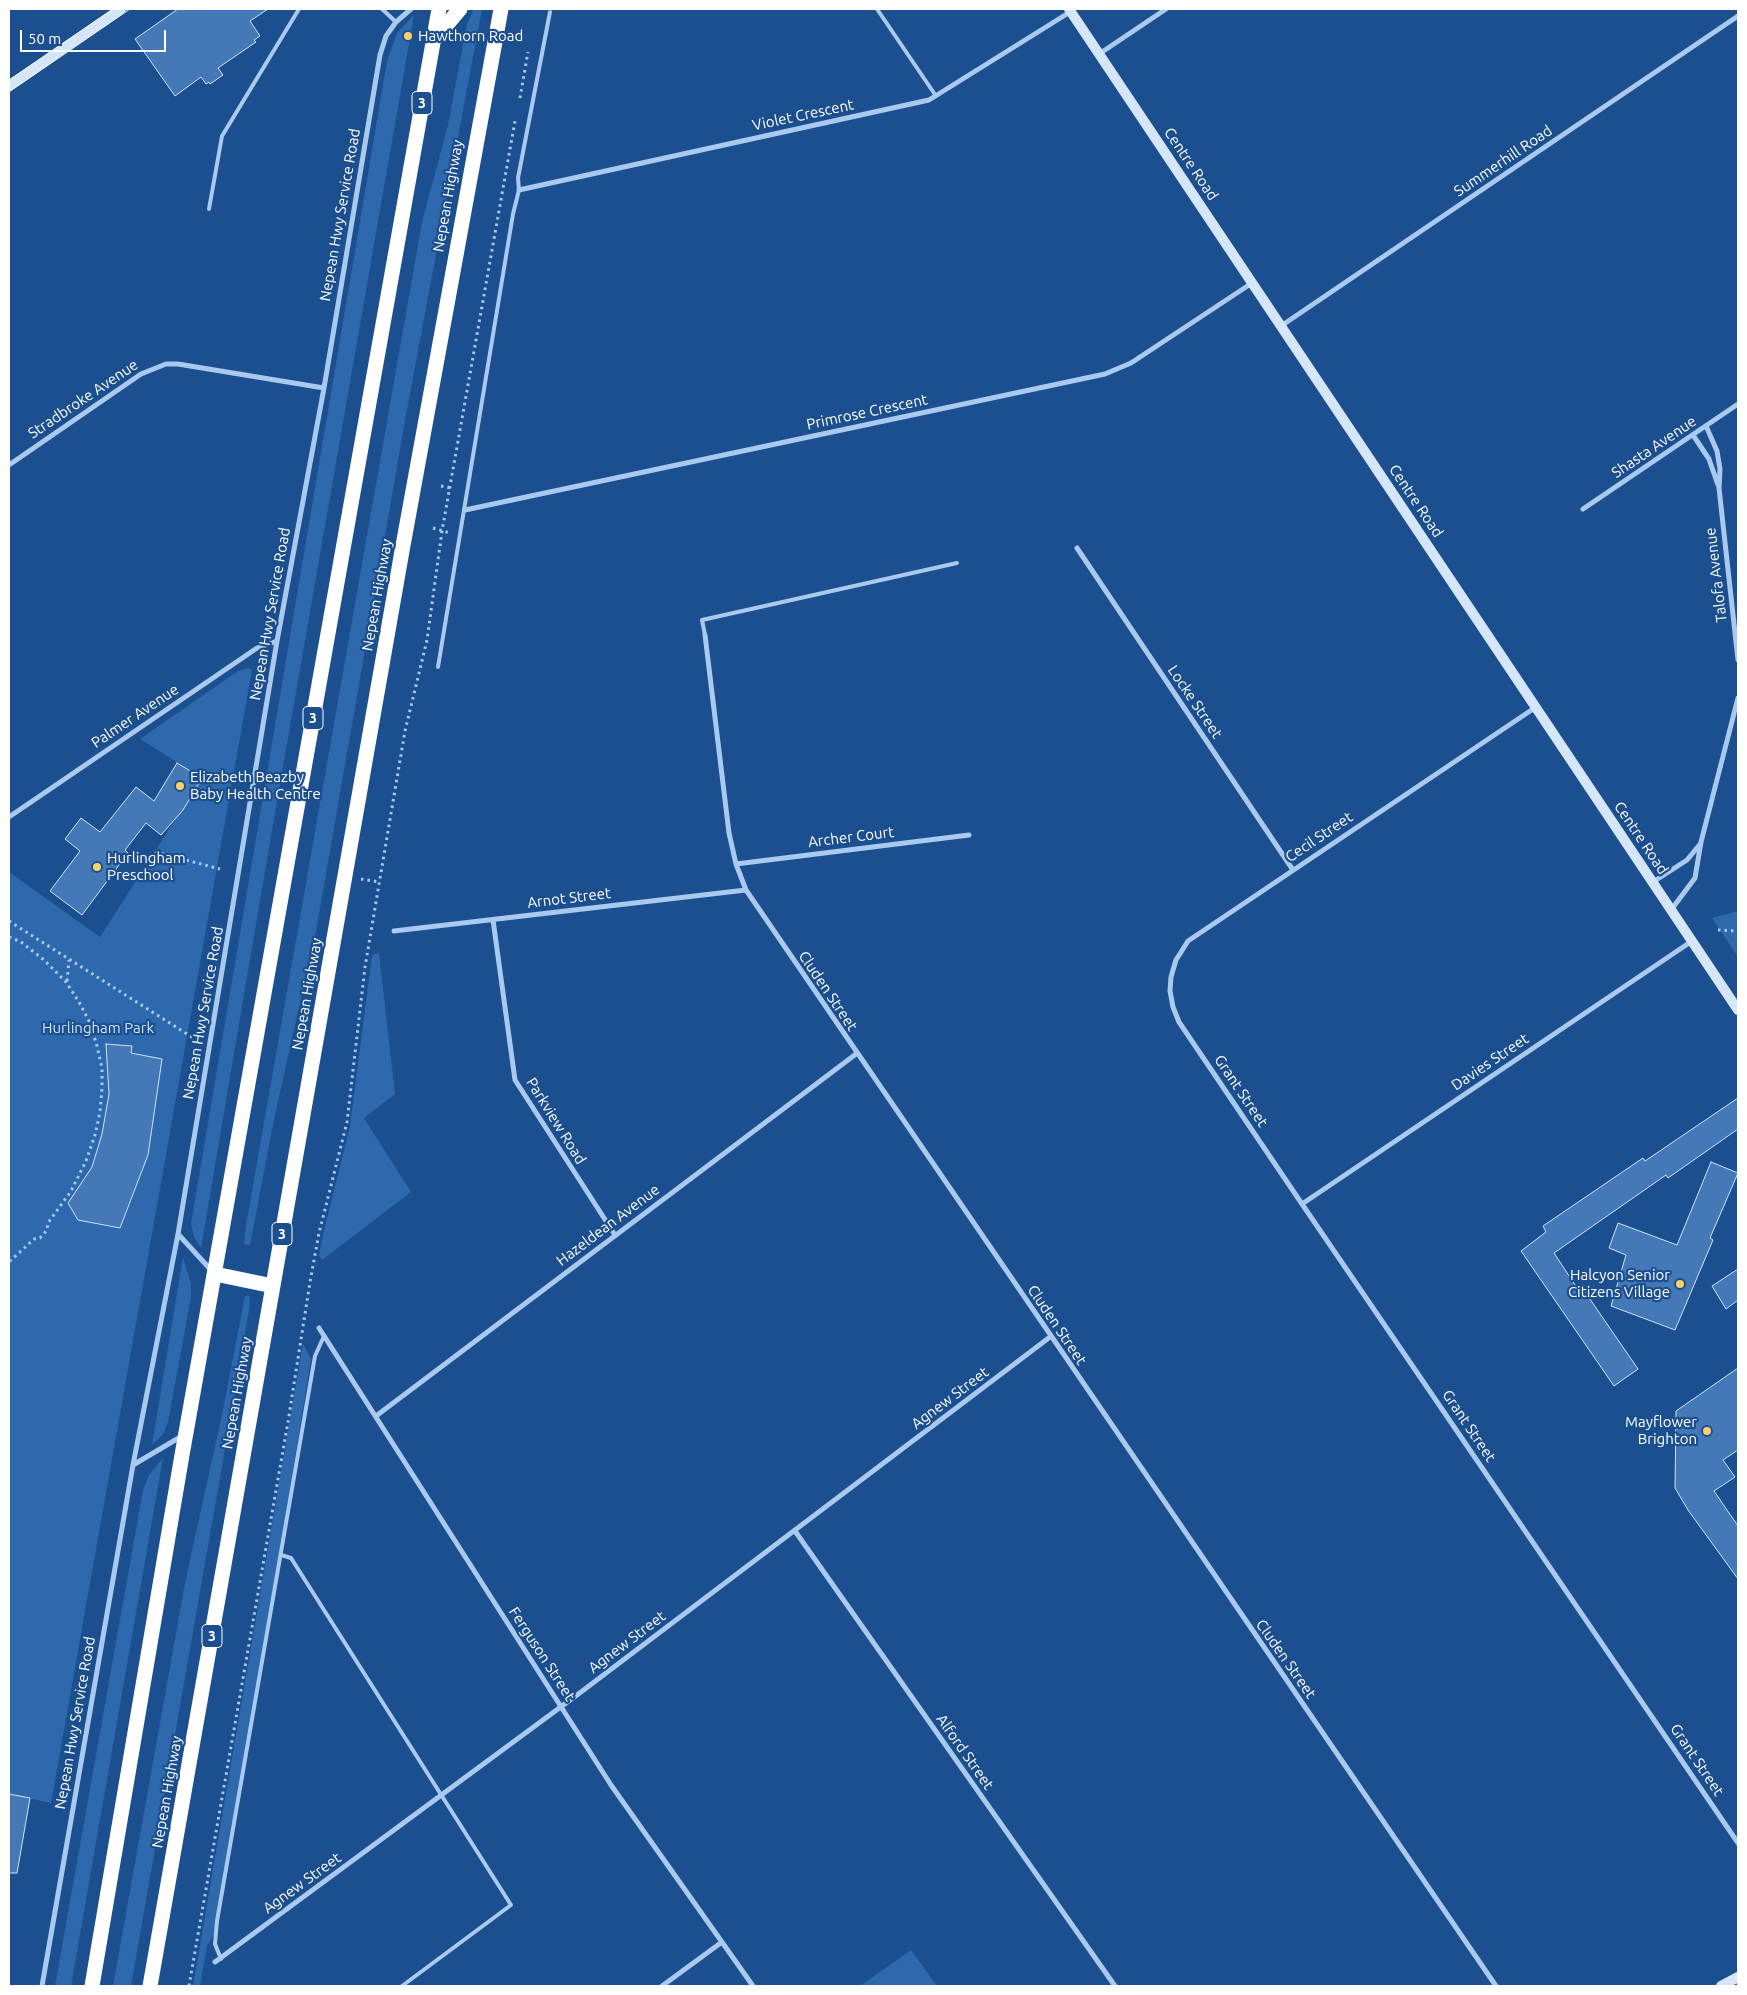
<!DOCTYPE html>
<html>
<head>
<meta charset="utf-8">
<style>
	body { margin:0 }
	#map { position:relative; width:1747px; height:1995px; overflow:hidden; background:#1b4f8f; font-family:Ubuntu,sans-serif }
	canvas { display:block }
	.frame { position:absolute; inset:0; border:10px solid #fff; pointer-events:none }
	.scale { position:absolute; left:20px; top:30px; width:146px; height:22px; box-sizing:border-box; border:2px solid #fff; border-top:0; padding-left:6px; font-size:15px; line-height:18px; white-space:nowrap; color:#fff; -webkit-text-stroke:4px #1b4f8f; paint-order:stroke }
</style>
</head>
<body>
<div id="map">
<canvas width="1747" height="1995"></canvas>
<div class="frame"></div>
<div class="scale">50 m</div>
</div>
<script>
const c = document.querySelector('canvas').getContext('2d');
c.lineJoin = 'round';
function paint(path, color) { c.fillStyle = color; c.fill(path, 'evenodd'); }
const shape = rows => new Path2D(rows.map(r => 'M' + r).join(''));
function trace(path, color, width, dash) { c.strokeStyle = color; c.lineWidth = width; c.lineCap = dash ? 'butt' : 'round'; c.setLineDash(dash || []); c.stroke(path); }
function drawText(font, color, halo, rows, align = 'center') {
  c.font = font + ' Ubuntu,sans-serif'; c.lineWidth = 4.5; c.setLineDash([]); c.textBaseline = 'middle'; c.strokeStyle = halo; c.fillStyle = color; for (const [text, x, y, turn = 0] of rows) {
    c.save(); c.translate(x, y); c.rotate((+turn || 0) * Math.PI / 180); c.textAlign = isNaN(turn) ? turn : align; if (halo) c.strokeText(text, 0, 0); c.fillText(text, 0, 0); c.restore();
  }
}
paint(shape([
	[474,9,482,9,406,415,316,931,273,1124,250,1245,244,1244,246,1225,422,222,448,125,467,24],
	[414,15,272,830,201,1248,194,1237,191,1224,387,61,397,33],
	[248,668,252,670,51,1803,9,1794,9,872,100,937,202,778,140,739,238,671],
	[1738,911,1738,957,1712,918],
	[379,953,395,1094,364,1118,411,1192,322,1260,319,1255,322,1239,350,1126,372,955],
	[183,1257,191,1284,191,1297,168,1422,163,1434,152,1445],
	[245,1296,249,1296,250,1304,242,1352,131,1986,113,1986,185,1583,224,1405],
	[303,1344,311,1359,218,1928,207,1946,200,1986,193,1986],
	[163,1458,71,1986,55,1986,143,1490,149,1475],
	[911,1950,937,1986,860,1986]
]), '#2e69ad');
const building = shape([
	[178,9,268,9,250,21,260,36,254,40,256,42,218,68,223,75,210,84,209,82,206,84,201,77,175,96,135,39,178,9],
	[177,763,202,778,183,810,161,835,146,823,125,850,128,853,82,915,50,891,80,851,65,839,81,818,100,832,136,787,154,801,177,763],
	[106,1044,132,1046,131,1053,162,1059,148,1155,120,1228,78,1220,68,1203,92,1167,102,1134,109,1094,106,1044],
	[1738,1098,1738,1129,1668,1178,1666,1175,1554,1253,1579,1291,1583,1289,1638,1369,1614,1386,1521,1251,1546,1232,1543,1226,1643,1158,1645,1161,1738,1098],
	[1711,1162,1738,1173,1710,1238,1713,1240,1675,1330,1611,1306,1626,1255,1609,1248,1618,1223,1677,1245,1711,1162],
	[1738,1269,1738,1300,1726,1309,1712,1286,1738,1269],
	[1738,1368,1738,1450,1723,1460,1735,1477,1714,1491,1738,1526,1738,1579,1688,1510,1675,1488,1676,1411,1738,1368],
	[9,1794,30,1798,17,1873,9,1873,9,1794]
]);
paint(building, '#4478b7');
trace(building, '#cfe3fa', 1);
trace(shape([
	[520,98,528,52],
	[441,486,451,488],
	[433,528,450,533],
	[155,852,220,869],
	[361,879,380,882],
	[9,921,198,1041],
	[1718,930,1738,931],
	[9,937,21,942,44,960,66,982,79,1002,90,1023,97,1046,102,1068,102,1088,100,1112,95,1135,86,1161,71,1191,48,1223,47,1230,40,1238,34,1239,9,1262],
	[67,981,69,960],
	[189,1986,288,1422,310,1282,319,1233,347,1122,365,967,405,731,427,640,442,531,515,121]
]), '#a9c9ee', 3, [2.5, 4]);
trace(shape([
	[382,9,396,22],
	[877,9,936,96],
	[209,209,222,136,299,9],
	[705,635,702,620,957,563],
	[438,667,513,214,519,190,518,178,550,12],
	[281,1555,291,1558,511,1905,402,1986],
	[221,1959,215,1944,217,1921,315,1356,324,1336]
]), '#a9c9ee', 4);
trace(shape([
	[1099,54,1166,9],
	[519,190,929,100,1070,12],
	[1281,326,1738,16],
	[1706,426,1717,451,1720,469,1719,488,1738,660],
	[1693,435,1709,459,1718,485],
	[9,465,141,374,166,364,178,364,324,388],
	[1583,509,1738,404],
	[465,510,1105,374,1131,363,1252,283],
	[1077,548,1293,870],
	[705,635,729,833,736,864,746,890,1496,1986],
	[1536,707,1188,941,1176,960,1171,977,1170,991,1173,1007,1179,1022,1302,1204,1738,1843],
	[9,817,257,648,277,641],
	[736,864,969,835],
	[1653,882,1687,860,1701,843],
	[1671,910,1695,878,1701,842,1738,698],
	[493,920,515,1080,615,1235],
	[394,931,746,890],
	[1302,1204,1692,941],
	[178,1234,211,1270],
	[319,1328,611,1785,753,1986],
	[376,1416,856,1054],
	[133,1465,182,1436],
	[795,1531,1115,1986],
	[215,1962,581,1692,1050,1337],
	[42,1986,133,1465,178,1234,277,641,324,388,380,55,386,36,396,22,411,9],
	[662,1986,722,1942]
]), '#a9c9ee', 5);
trace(shape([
	[1069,9,1738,1010],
	[9,86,121,9],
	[1721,1986,1738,1977]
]), '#d6e6fa', 10);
trace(shape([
	[434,40,460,9],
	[215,1274,273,1286],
	[92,1986,182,1455,439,9],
	[150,1986,402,551,501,9]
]), '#fff', 15);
trace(shape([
	[9,80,113,9],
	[9,92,130,9]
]), '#fff', 1);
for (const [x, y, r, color] of [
	[408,36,5,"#ffd166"],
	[180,786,5,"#ffd166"],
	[97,867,5,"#ffd166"],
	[1680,1284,5,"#ffd166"],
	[1707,1431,5,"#ffd166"]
]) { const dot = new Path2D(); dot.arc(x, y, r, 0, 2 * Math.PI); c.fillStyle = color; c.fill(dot); trace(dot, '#1b4f8f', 2); }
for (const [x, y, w] of [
	[422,103,20],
	[313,718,20],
	[282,1234,20],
	[212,1636,20]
]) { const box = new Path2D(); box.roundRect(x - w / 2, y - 11.5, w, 23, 4); c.fillStyle = '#1b4f8f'; c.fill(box); trace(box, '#fff', 1); }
drawText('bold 14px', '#fff', null, [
	["3",422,103],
	["3",313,718],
	["3",282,1234],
	["3",212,1636]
]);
drawText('15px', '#fff', '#1b4f8f', [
	["Hawthorn Road",418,36],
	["Elizabeth Beazby",190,777],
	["Baby Health Centre",190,794],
	["Hurlingham",107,858],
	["Preschool",107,875],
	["Halcyon Senior",1670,1275,"right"],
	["Citizens Village",1670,1292,"right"],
	["Mayflower",1697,1422,"right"],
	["Brighton",1697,1439,"right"]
], 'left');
drawText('15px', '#fff', '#1b4f8f', [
	["Violet Crescent",803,115,-12],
	["Summerhill Road",1503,161,-34],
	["Centre Road",1191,164,56],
	["Nepean Highway",448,196,-80],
	["Nepean Hwy Service Road",340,215,-80],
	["Stradbroke Avenue",83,399,-34],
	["Primrose Crescent",867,412,-12],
	["Shasta Avenue",1654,447,-34],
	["Centre Road",1416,501,56],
	["Talofa Avenue",1716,575,-97],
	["Nepean Highway",377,595,-80],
	["Nepean Hwy Service Road",270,614,-80],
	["Locke Street",1195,702,56],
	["Palmer Avenue",135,716,-34],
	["Archer Court",851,837,-7],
	["Cecil Street",1319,837,-34],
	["Centre Road",1641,838,56],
	["Arnot Street",569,898,-7],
	["Cluden Street",828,991,56],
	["Nepean Highway",307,994,-80],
	["Nepean Hwy Service Road",203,1013,-80],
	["Davies Street",1490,1062,-34],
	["Grant Street",1241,1091,56],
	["Parkview Road",556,1121,58],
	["Hazeldean Avenue",608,1225,-37],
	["Cluden Street",1057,1325,56],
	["Nepean Highway",237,1393,-80],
	["Agnew Street",950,1398,-37],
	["Grant Street",1469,1426,56],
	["Agnew Street",627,1642,-37],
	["Ferguson Street",542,1654,57],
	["Cluden Street",1286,1659,55],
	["Nepean Hwy Service Road",75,1723,-80],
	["Alford Street",965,1752,55],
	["Grant Street",1697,1760,56],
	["Nepean Highway",167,1792,-80],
	["Agnew Street",302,1883,-36]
]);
drawText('15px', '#cfe3fa', '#1b4f8f', [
	["Hurlingham Park",98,1028]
]);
</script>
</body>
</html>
